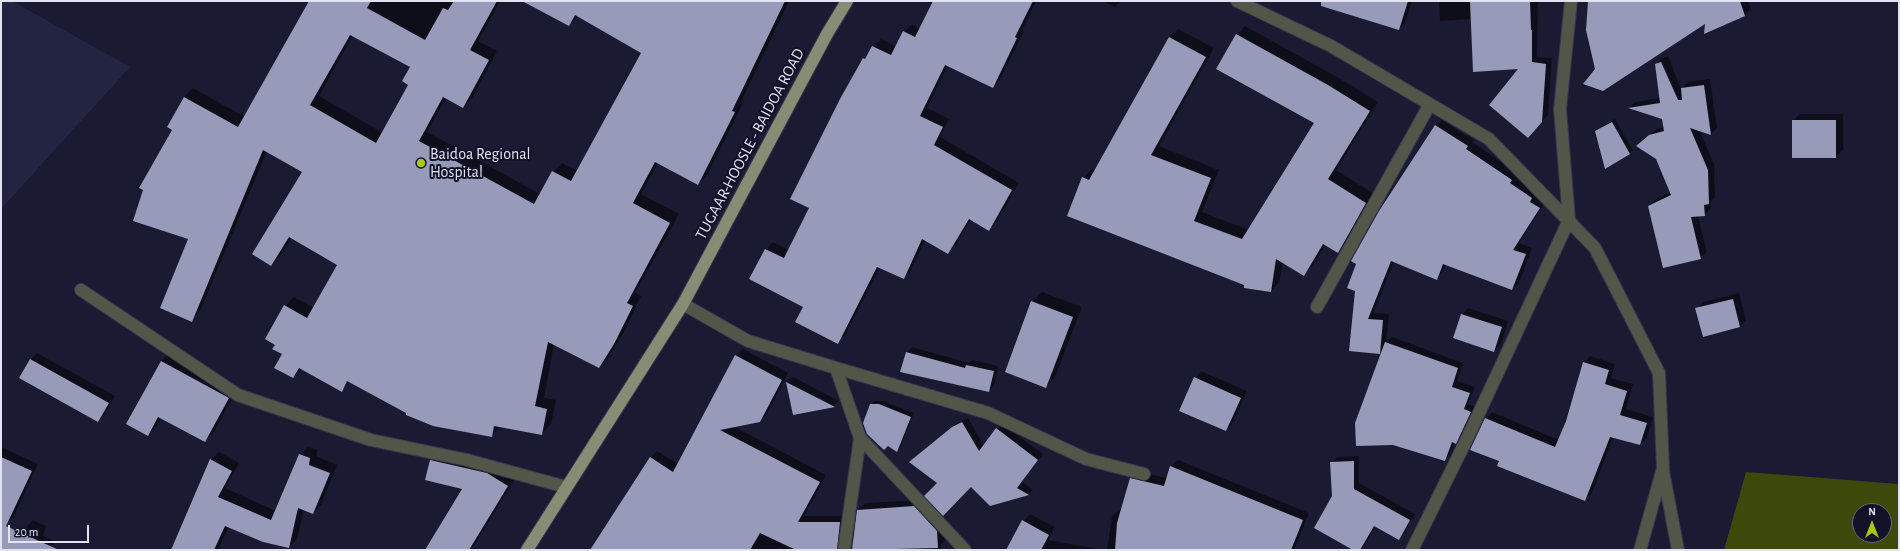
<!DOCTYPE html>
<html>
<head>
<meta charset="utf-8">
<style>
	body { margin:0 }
	#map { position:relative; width:1900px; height:551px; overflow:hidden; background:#1a1b32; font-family:"Alegreya Sans",sans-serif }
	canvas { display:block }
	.frame { position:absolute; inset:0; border:2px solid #e1e3f3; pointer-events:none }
	.north { position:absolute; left:1852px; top:503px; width:40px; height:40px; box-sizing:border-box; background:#111228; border:1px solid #646679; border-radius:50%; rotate:0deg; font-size:11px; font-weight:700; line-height:16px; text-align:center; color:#e1e3f3 }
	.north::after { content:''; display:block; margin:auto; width:14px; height:18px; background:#aac717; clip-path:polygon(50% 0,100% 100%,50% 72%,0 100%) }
	.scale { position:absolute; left:8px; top:525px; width:81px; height:18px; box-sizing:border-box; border:2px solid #e1e3f3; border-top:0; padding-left:5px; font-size:12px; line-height:14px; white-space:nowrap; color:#e1e3f3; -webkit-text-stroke:3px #111228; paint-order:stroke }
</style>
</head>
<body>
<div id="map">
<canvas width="1900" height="551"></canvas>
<div class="frame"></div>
<div class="north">N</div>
<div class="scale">20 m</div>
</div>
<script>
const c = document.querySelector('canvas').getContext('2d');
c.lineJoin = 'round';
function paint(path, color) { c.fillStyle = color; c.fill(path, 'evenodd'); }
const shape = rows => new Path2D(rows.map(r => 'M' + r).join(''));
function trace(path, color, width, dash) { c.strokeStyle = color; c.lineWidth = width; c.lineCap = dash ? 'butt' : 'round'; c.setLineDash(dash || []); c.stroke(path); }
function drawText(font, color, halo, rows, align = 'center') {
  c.font = font + ' "Alegreya Sans",sans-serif'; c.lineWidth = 4; c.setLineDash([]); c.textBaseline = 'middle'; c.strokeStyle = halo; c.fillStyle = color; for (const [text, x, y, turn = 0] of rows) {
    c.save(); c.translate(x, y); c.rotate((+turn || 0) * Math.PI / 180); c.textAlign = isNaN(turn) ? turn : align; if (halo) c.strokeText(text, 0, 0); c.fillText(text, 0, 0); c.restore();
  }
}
paint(shape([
	[1,1,12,1,130,67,1,209]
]), '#222441');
paint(shape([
	[1746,472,1899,484,1899,550,1724,550],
	[1860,511,1884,511,1884,535,1860,535]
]), '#3d490a');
paint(shape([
	[310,1,500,1,478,41,497,51,472,98,463,107,446,98,427,132,540,194,553,172,562,163,578,171,643,52,578,16,568,25,524,1,789,1,741,102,743,103,707,175,698,184,658,163,641,194,679,214,635,293,641,296,623,334,608,358,599,367,554,344,544,398,556,400,551,424,542,434,500,427,491,436,408,412,350,382,341,390,302,369,293,377,283,354,276,344,285,306,294,297,314,308,338,264,292,237,280,256,271,265,303,171,267,151,200,311,191,320,190,239,173,129,184,97,193,88,245,117],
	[353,35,412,67,410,84,383,133,319,96],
	[934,1,1036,1,1022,30,1024,31,1000,79,992,87,948,65,927,108,949,119,940,137,1019,183,996,222,988,229,971,219,955,246,948,253,925,240,911,270,904,277,880,267,845,335,837,342,805,306,751,278,766,249,773,242,789,250,810,208,841,100,864,58,881,39,897,47,904,32,912,24,920,29],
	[1102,1,1121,1,1115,7],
	[1322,1,1412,1,1405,23,1399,29],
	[1439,1,1538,1,1537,57,1552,58,1548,115,1534,131,1521,68,1472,19,1440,21],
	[1589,1,1748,1,1751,9,1745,16,1706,22,1596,70],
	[1245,26,1337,77,1378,102,1336,170,1374,194,1347,243,1338,252,1326,244,1312,266,1304,274,1283,262,1279,282,1271,291,1246,284,1083,178,1092,169,1096,171,1170,37,1178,29,1214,48,1159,146,1219,170,1202,212,1249,230,1315,123,1237,35],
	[1668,56,1681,89,1688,82,1710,79,1717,128,1711,134,1699,130,1714,164,1715,197,1710,202,1711,209,1704,215,1698,216,1707,252,1700,258,1649,206,1655,200,1671,192,1656,159,1644,140,1656,129,1665,127,1663,118,1630,107,1635,102,1661,98,1656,64,1662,58],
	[1662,61,1681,105,1679,105,1662,66],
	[1800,114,1843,114,1843,150,1836,157,1793,121],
	[1615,119,1633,150,1629,153,1596,132],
	[1442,120,1474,140,1472,142,1518,173,1516,176,1538,191,1546,201,1519,243,1532,248,1519,283,1512,289,1446,264,1443,272,1437,278,1394,262,1373,313,1389,314,1386,343,1392,337,1463,363,1457,381,1475,387,1468,404,1476,407,1461,437,1455,442,1450,454,1445,460,1384,348,1379,353,1350,350,1436,126],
	[1042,292,1082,307,1055,377,1046,387,1032,302],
	[1739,293,1746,320,1739,327,1697,309,1703,302],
	[1468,308,1508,321,1501,344,1494,351,1462,315],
	[912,347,969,363,972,360,998,366,994,386,988,391,907,352],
	[743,349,788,373,767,414,760,421,733,426,826,475,804,516,847,516,848,550,591,550,650,458,657,451,678,464,736,356],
	[37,353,115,396,105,414,98,421,31,359],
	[170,353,237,389,214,432,205,440,161,417,157,426,148,434,161,361],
	[1590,356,1615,364,1611,378,1633,384,1626,409,1653,417,1647,438,1640,444,1613,437,1592,493,1585,500,1500,460,1486,419,1492,412,1559,440,1584,363],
	[1201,371,1247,391,1232,424,1225,430,1195,378],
	[793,377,839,401,832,407,833,405,794,385,794,414,787,382],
	[874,401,883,401,914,413,900,448,896,451,871,404],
	[968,418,984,446,1002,424,1043,454,1022,482,1033,490,1028,494,990,505,971,486,939,483,916,457,958,422],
	[1,447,38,464,14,516,7,522,1,519],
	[308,447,318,450,316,456,337,465,321,505,313,513,304,509,297,539,289,547,229,526,218,550,172,550,211,460,219,452,239,463,225,488,276,511,300,455],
	[440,452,516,477,471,550,426,550,463,489,431,461],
	[1359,456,1359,483,1415,514,1404,533,1398,539,1376,526,1364,546,1360,550,1355,550,1333,496,1332,463,1337,457],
	[1178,460,1309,513,1294,550,1107,550,1112,516,1120,509,1122,510,1131,479,1138,472,1167,478,1171,466],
	[921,500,944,524,945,541,941,544,941,550,853,550,858,510,865,503],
	[1030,514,1055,527,1048,540,1104,550,1007,550,1023,521],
	[33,520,46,526,43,536,54,541,51,548,57,550,16,550,28,525]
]), '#0007');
paint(shape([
	[309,1,371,1,367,8,425,40,443,8,448,10,454,1,497,1,470,50,489,60,463,108,443,97,419,141,534,204,552,171,571,181,641,53,575,15,569,26,522,1,785,1,732,111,735,112,698,185,655,162,633,203,670,223,627,303,633,306,614,344,599,368,548,342,535,406,547,409,542,435,494,426,492,437,433,426,406,415,406,413,347,381,342,392,299,368,293,378,274,368,282,354,272,349,275,345,265,339,284,305,307,318,337,265,289,237,271,266,252,254,302,172,263,150,192,322,160,308,188,239,133,221,143,190,139,188,172,130,167,127,184,97,238,127],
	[350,35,410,67,402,81,408,85,376,143,310,105],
	[933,1,1033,1,1015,37,1017,38,993,88,945,65,920,116,943,127,934,145,1012,190,989,231,969,219,948,254,922,239,904,279,877,267,838,344,795,322,803,307,749,279,765,249,784,258,809,208,790,199,840,99,863,58,865,59,872,46,891,55,903,31,915,37],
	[1321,1,1408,1,1399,30,1321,6],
	[1470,1,1530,1,1531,30,1532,30,1532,62,1546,64,1542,122,1528,138,1489,105,1518,69,1473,72],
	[1588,1,1740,1,1745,16,1704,34,1705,24,1603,91,1583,84,1595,69,1586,30],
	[1236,34,1328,85,1370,111,1328,179,1366,203,1338,253,1323,244,1304,276,1276,259,1271,292,1244,288,1244,285,1067,216,1082,177,1089,180,1169,37,1206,57,1151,155,1211,178,1194,221,1242,239,1314,123,1216,69],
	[1661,62,1678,100,1682,100,1681,88,1704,85,1711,135,1690,128,1708,170,1709,204,1704,205,1705,216,1691,217,1701,259,1663,268,1648,206,1671,195,1656,159,1636,146,1649,135,1664,131,1662,119,1628,108,1660,103,1655,64],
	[1792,120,1836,120,1836,158,1792,158],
	[1612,122,1630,154,1605,169,1595,131],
	[1435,125,1468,146,1466,149,1512,180,1510,183,1532,198,1530,202,1540,208,1513,250,1526,254,1512,290,1443,264,1437,280,1391,261,1368,319,1383,320,1380,354,1349,351,1355,291,1347,288,1356,264,1351,261,1379,211],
	[1733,299,1740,327,1703,337,1695,308],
	[1031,301,1073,317,1046,388,1005,372],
	[1461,314,1502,327,1494,352,1453,338],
	[1385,342,1458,368,1452,387,1470,393,1464,409,1471,412,1456,444,1452,442,1445,461,1393,445,1356,446,1355,423],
	[906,352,965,368,966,365,994,371,989,392,900,372],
	[735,355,782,380,760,422,720,430,820,482,798,522,840,522,837,550,796,550,760,533,750,550,590,550,650,457,673,472],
	[30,359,109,403,98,422,19,378],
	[161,361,229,398,205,442,158,417,148,436,126,424],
	[1583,362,1609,370,1605,384,1627,391,1620,415,1647,423,1640,445,1610,437,1585,501,1497,466,1499,461,1470,450,1485,418,1555,447,1566,421],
	[1194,377,1241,398,1226,431,1179,411],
	[786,382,835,407,793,415],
	[870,404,879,404,911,417,897,452,888,446,884,450,867,434,863,423],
	[962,422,979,451,996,428,1038,460,1017,488,1029,495,990,506,971,487,943,516,924,496,937,483,909,462,952,427],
	[299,454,310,458,309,465,330,473,313,514,298,508,289,548,263,542,225,526,214,550,171,550,210,459,232,471,218,497,271,520],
	[1,457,32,471,6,526,59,550,1,550],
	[430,460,487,473,508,486,469,550,425,550,462,489,425,480],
	[1354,461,1354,489,1410,520,1399,540,1374,526,1360,550,1353,550,1314,528,1332,496,1330,462],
	[1170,466,1303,520,1291,550,1115,550,1117,523,1130,478,1164,486],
	[914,506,937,531,938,548,852,550,857,510],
	[1022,520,1049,535,1041,550,1006,550]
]), '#979bb9');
const minor = shape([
	[1237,1,1331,46,1489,139,1595,248,1659,373,1663,468,1640,550],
	[81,290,238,395,371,440,467,460,566,487],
	[683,304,748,341,836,368,860,438,844,550],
	[1317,307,1430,104],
	[836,368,988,413,1086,459,1144,474],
	[860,438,965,550],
	[1663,471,1678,550],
	[1412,550,1465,443,1569,220,1560,109,1571,1]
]);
const major = shape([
	[527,550,683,304,827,34,847,1]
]);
trace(minor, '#36374d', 14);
trace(major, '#36374d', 14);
trace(minor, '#525649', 12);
trace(major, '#878d74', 12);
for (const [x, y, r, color] of [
	[421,163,5,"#aac717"]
]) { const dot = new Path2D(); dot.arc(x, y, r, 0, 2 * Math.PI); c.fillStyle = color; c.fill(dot); trace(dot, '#111228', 1.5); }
drawText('16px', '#e1e3f3', '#111228', [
	["TUGAAR-HOOSLE - BAIDOA ROAD",750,144,-62]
]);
drawText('16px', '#e1e3f3', '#111228', [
	["Baidoa Regional",430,154],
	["Hospital",430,172]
], 'left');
</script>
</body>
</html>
